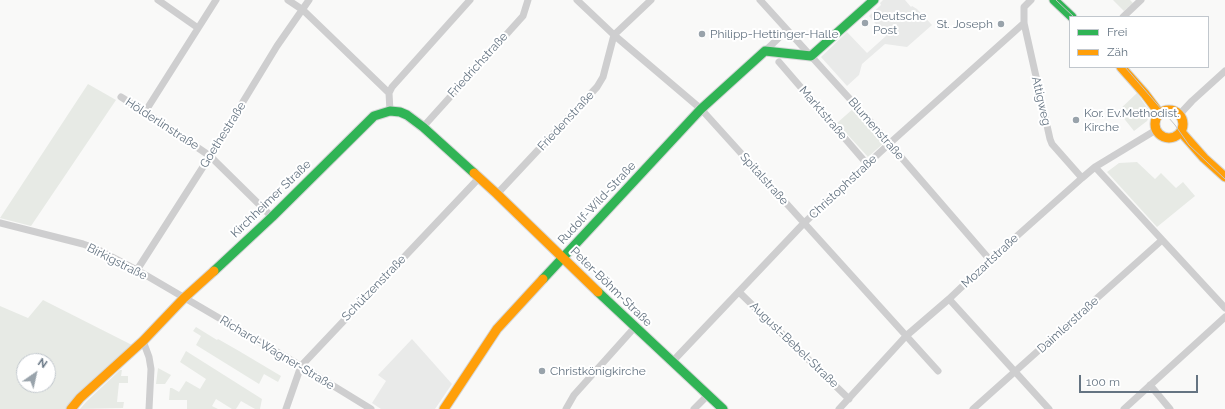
<!DOCTYPE html>
<html>
<head>
<meta charset="utf-8">
<style>
	body { margin:0 }
	#map { position:relative; width:1225px; height:409px; overflow:hidden; background:#f9f9f8; font-family:Raleway,sans-serif }
	canvas { display:block }
	.legend { position:absolute; left:1069px; top:16px; width:140px; height:52px; box-sizing:border-box; background:#fff; border:1px solid #c1c7cd; margin:0; padding:5px 7px; list-style:none; font-size:12px; color:#657482 }
	.legend li { display:flex; align-items:center; gap:8px; height:20px }
	.legend b { width:20px; border:1px solid #c1c7cd }
	.north { position:absolute; left:16px; top:353px; width:40px; height:40px; box-sizing:border-box; background:#fff; border:1px solid #c1c7cd; border-radius:50%; rotate:34deg; font-size:11px; font-weight:700; line-height:16px; text-align:center; color:#657482 }
	.north::after { content:''; display:block; margin:auto; width:14px; height:18px; background:#99a3ab; clip-path:polygon(50% 0,100% 100%,50% 72%,0 100%) }
	.scale { position:absolute; left:1079px; top:375px; width:119px; height:18px; box-sizing:border-box; border:2px solid #657482; border-top:0; padding-left:5px; font-size:12px; line-height:14px; white-space:nowrap; color:#657482; -webkit-text-stroke:3px #fff; paint-order:stroke }
</style>
</head>
<body>
<div id="map">
<canvas width="1225" height="409"></canvas>
<ul class="legend">
<li><b style="height:5px;background:#30b455"></b>Frei</li>
<li><b style="height:5px;background:#ff9f0a"></b>Zäh</li>
</ul>
<div class="north">N</div>
<div class="scale">100 m</div>
</div>
<script>
const c = document.querySelector('canvas').getContext('2d');
c.lineJoin = 'round';
function paint(path, color) { c.fillStyle = color; c.fill(path, 'evenodd'); }
const shape = rows => new Path2D(rows.map(r => 'M' + r).join(''));
function trace(path, color, width, dash) { c.strokeStyle = color; c.lineWidth = width; c.lineCap = dash ? 'butt' : 'round'; c.setLineDash(dash || []); c.stroke(path); }
function drawText(font, color, halo, rows, align = 'center') {
  c.font = font + ' Raleway,sans-serif'; c.lineWidth = 4; c.setLineDash([]); c.textBaseline = 'middle'; c.strokeStyle = halo; c.fillStyle = color; for (const [text, x, y, turn = 0] of rows) {
    c.save(); c.translate(x, y); c.rotate((+turn || 0) * Math.PI / 180); c.textAlign = isNaN(turn) ? turn : align; if (halo) c.strokeText(text, 0, 0); c.fillText(text, 0, 0); c.restore();
  }
}
paint(shape([
	[883,0,905,0,911,7,912,6,917,9,932,25,907,47,885,44,862,64,859,75,847,86,821,57,847,32,867,53,886,36,869,16,881,5,880,3],
	[412,339,452,384,435,409,381,409,372,403,386,381,378,375]
]), '#e9eae9');
paint(shape([
	[1113,0,1130,0,1133,3,1124,11],
	[88,84,116,100,31,226,0,218],
	[1137,93,1148,109,1150,116,1147,121,1134,131,1118,111],
	[854,108,885,142,868,157,837,123],
	[1137,162,1155,179,1161,173,1176,188,1183,182,1195,196,1157,227,1107,172,1119,163],
	[43,300,132,345,69,409,0,409,0,306,28,318],
	[24,361,48,361,48,385,24,385],
	[196,327,217,340,218,339,239,351,281,376,278,382,264,374,259,384,196,345,201,336,193,331],
	[186,351,262,399,260,409,255,409,241,401,236,409,232,409,216,399,212,406,218,409,187,409,187,400,169,400,170,388,172,388,179,392,186,381,200,389,206,379,180,362],
	[158,368,171,375,165,384,156,384],
	[120,370,122,370,121,376,128,376,128,383,119,383,117,402,124,402,123,408,80,409,87,401]
]), '#e7eae5');
const fast = shape([
	[1054,0,1072,17],
	[214,271,272,217,374,116,390,111,400,112,407,115,423,127,474,173],
	[543,279,701,109,765,51,811,56,874,0],
	[598,292,723,409]
]);
const slow = shape([
	[1121,67,1145,94,1160,114],
	'1155 124a14 14 0 1 1 28 0a14 14 0 1 1-28 0Z',
	[1181,132,1204,158,1225,177],
	[474,173,497,194,598,292],
	[71,409,80,398,143,341,184,298,214,271],
	[444,409,497,329,543,279]
]);
trace(fast, '#d5d6d7', 11);
trace(slow, '#d5d6d7', 11);
trace(shape([
	[158,0,198,28],
	[288,0,303,10,389,93],
	[577,0,614,35,701,109,938,371],
	[760,0,869,120,990,260],
	[1031,0,1024,7,1024,23,1050,139,1052,144,1082,178],
	[1123,17,1141,0],
	[614,35,651,0],
	[765,51,787,30],
	[779,62,867,164],
	[121,97,145,112,210,156,272,217],
	[390,111,389,93,392,87,470,0],
	[145,112,216,0],
	[1179,115,1192,101,1225,71],
	[423,127,523,16,528,0],
	[1095,167,1225,308],
	[497,194,597,87,603,77,614,35],
	[0,223,83,244,97,249,137,270,301,366,371,409],
	[137,270,210,156,277,46,309,0],
	[739,292,849,399],
	[949,299,1049,409],
	[143,341,149,357,151,369,149,409],
	[673,361,804,223,890,143,1024,23],
	[1150,385,1170,409],
	[286,409,301,366,479,178],
	[566,409,574,395,635,327],
	[694,409,708,395],
	[839,409,906,336,949,299,990,260,1082,178,1095,167,1156,130],
	[973,409,1162,240],
	[1124,409,1225,317]
]), '#cececf', 7);
trace(fast, '#30b455', 9);
trace(slow, '#ff9f0a', 9);
trace(shape([
	[1056,0,1074,17],
	[1125,67,1175,125,1189,145,1225,179]
]), '#c3c4c6', 1);
for (const [x, y, r, color] of [
	[865,23,4,"#99a3ab"],
	[1001,24,4,"#99a3ab"],
	[702,34,4,"#99a3ab"],
	[1076,120,4,"#99a3ab"],
	[542,371,4,"#99a3ab"]
]) { const dot = new Path2D(); dot.arc(x, y, r, 0, 2 * Math.PI); c.fillStyle = color; c.fill(dot); trace(dot, '#fff', 1.5); }
drawText('12px', '#657482', '#fff', [
	["Deutsche",873,16],
	["Post",873,30],
	["St. Joseph",993,24,"right"],
	["Philipp-Hettinger-Halle",710,34],
	["Kor. Ev.Methodist.",1084,113],
	["Kirche",1084,127],
	["Christkönigkirche",550,371]
], 'left');
drawText('12px', '#657482', '#fff', [
	["Friedrichstraße",478,65,-48],
	["Attigweg",1041,101,77],
	["Marktstraße",823,113,49],
	["Friedenstraße",566,121,-47],
	["Hölderlinstraße",162,124,33],
	["Blumenstraße",876,129,49],
	["Goethestraße",223,135,-58],
	["Spitalstraße",764,179,48],
	["Christophstraße",843,187,-43],
	["Kirchheimer Straße",271,199,-44],
	["Rudolf-Wild-Straße",597,203,-47],
	["Mozartstraße",990,261,-43],
	["Birkigstraße",117,262,27],
	["Peter-Böhm-Straße",611,287,44],
	["Schützenstraße",374,288,-46],
	["Daimlerstraße",1068,325,-42],
	["August-Bebel-Straße",794,345,44],
	["Richard-Wagner-Straße",277,353,31]
]);
</script>
</body>
</html>
